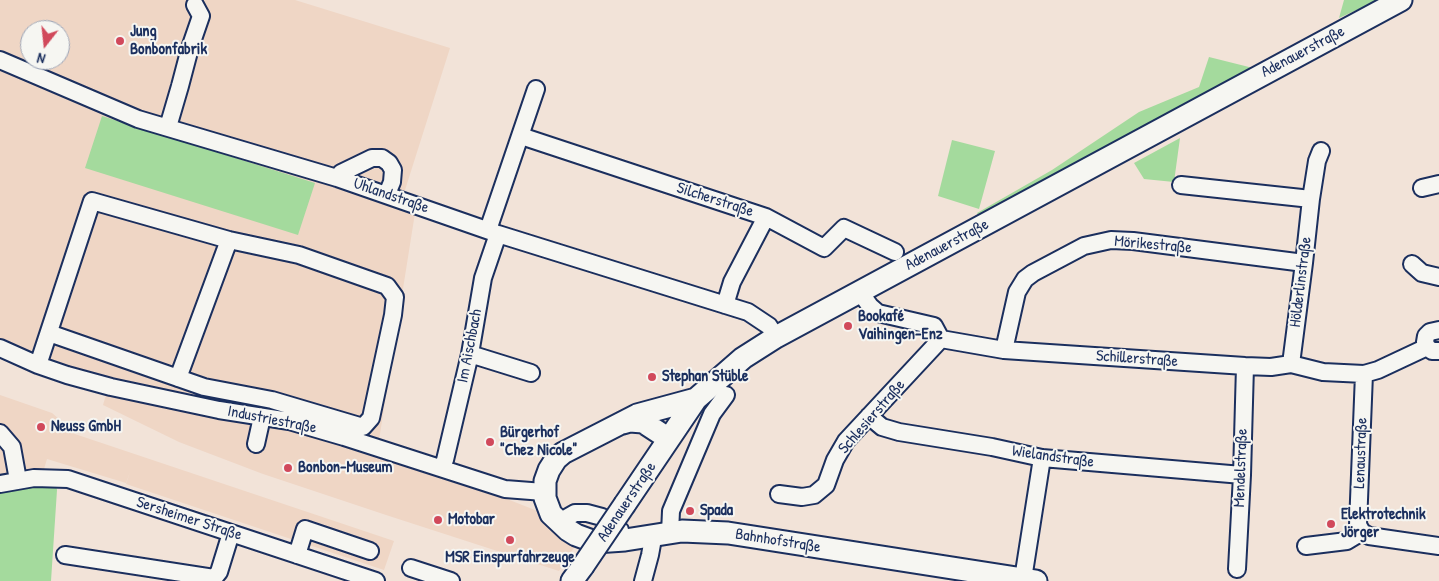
<!DOCTYPE html>
<html>
<head>
<meta charset="utf-8">
<style>
	body { margin:0 }
	#map { position:relative; width:1439px; height:581px; overflow:hidden; background:#f2e3d8; font-family:"Patrick Hand",sans-serif }
	canvas { display:block }
	.north { position:absolute; left:20px; top:20px; width:50px; height:50px; box-sizing:border-box; background:#f6f6f2; border:1px solid #9ea6b7; border-radius:50%; rotate:196deg; font-size:14px; font-weight:700; line-height:20px; text-align:center; color:#1b2f5e }
	.north::after { content:''; display:block; margin:auto; width:18px; height:22px; background:#d1495b; clip-path:polygon(50% 0,100% 100%,50% 72%,0 100%) }
</style>
</head>
<body>
<div id="map">
<canvas width="1439" height="581"></canvas>
<div class="north">N</div>
</div>
<script>
const c = document.querySelector('canvas').getContext('2d');
c.lineJoin = 'round';
function paint(path, color) { c.fillStyle = color; c.fill(path, 'evenodd'); }
const shape = rows => new Path2D(rows.map(r => 'M' + r).join(''));
function trace(path, color, width, dash) { c.strokeStyle = color; c.lineWidth = width; c.lineCap = dash ? 'butt' : 'round'; c.setLineDash(dash || []); c.stroke(path); }
function drawText(font, color, halo, rows, align = 'center') {
  c.font = font + ' "Patrick Hand",sans-serif'; c.lineWidth = 4; c.setLineDash([]); c.textBaseline = 'middle'; c.strokeStyle = halo; c.fillStyle = color; for (const [text, x, y, turn = 0] of rows) {
    c.save(); c.translate(x, y); c.rotate((+turn || 0) * Math.PI / 180); c.textAlign = isNaN(turn) ? turn : align; if (halo) c.strokeText(text, 0, 0); c.fillText(text, 0, 0); c.restore();
  }
}
paint(shape([
	[0,0,295,0,450,48,399,209,415,213,379,440,479,488,540,512,555,530,575,546,559,571,386,515,263,474,179,442,103,405,110,381,73,372,0,343],
	[30,30,60,30,60,60,30,60],
	[0,395,52,413,59,419,57,428,394,541,384,570,126,484,130,472,126,483,47,459,44,469,0,476]
]), '#efd6c5');
paint(shape([
	[1344,0,1379,0,1339,18],
	[1209,57,1257,69,980,220,977,213,1052,170,1139,112,1199,87],
	[102,116,315,183,298,235,85,168],
	[1180,138,1174,182,1144,179,1134,163],
	[952,140,995,151,979,209,938,196],
	[56,484,57,490,51,581,0,581,0,491,30,485]
]), '#a4da9d');
const minor = shape([
	[0,60,138,119,337,178,498,234,748,312,769,326,776,337],
	[168,127,180,86,190,48,201,16,195,5],
	[521,136,766,217,824,248,844,228,895,252],
	[337,178,341,173,372,158,382,158,389,163,393,170,392,182,387,194],
	[1181,185,1311,199],
	[1422,188,1439,184],
	[488,230,536,89],
	[1412,264,1422,273,1439,277],
	[860,292,870,306,878,313,934,326,941,339,1004,350,1245,366,1271,367,1291,364,1323,372,1364,374,1378,370,1427,347],
	[725,305,732,282,766,217],
	[1439,330,1430,332,1426,336,1425,342,1427,347,1432,351,1439,351],
	[0,348,38,365,67,375,111,387,219,410,289,421,344,437,505,489,544,492],
	[1004,350,1017,292,1025,279,1033,273,1084,246,1111,240,1133,241,1304,263],
	[470,354,531,373],
	[1291,364,1304,263,1311,199,1317,161,1321,151],
	[38,365,92,201,229,240,299,255,387,286,395,297,393,315,371,418,363,427,272,400,204,387,49,333],
	[1364,374,1358,525,1362,532,1369,536,1439,546],
	[178,378,229,240],
	[869,416,882,427,899,432,992,447,1042,458,1242,475],
	[0,433,12,447,18,480],
	[256,444,262,417],
	[445,460,470,354,483,278,498,234],
	[0,484,34,478,68,479,376,581],
	[779,494,802,497,814,495,826,485,835,460,846,441,941,339],
	[561,524,568,517,575,513,587,513,602,517,620,530],
	[670,533,671,511,712,414,726,395],
	[1306,546,1347,541,1362,532],
	[65,555,214,578,219,572,231,533],
	[297,555,305,529,370,551],
	[411,568,451,581],
	[1237,569,1242,475,1245,366],
	[1023,579,1042,458],
	[643,581,650,555,652,544,650,537]
]);
const major = shape([
	[696,399,637,415,563,453,556,459,549,470,545,481,545,498,551,514,568,530,576,535,595,542,625,540,682,531,728,533,1036,581],
	[623,423,630,421,643,422,669,439],
	[625,504,696,399,743,358,776,337,1401,0],
	[572,581,583,566]
]);
trace(minor, '#1b2f5e', 20);
trace(major, '#1b2f5e', 25);
trace(minor, '#f6f6f2', 16);
trace(major, '#f6f6f2', 21);
const majorBridge = shape([
	[583,566,625,504]
]);
trace(majorBridge, '#1b2f5e', 25, []);
trace(majorBridge, '#f6f6f2', 21);
for (const [x, y, r, color] of [
	[120,41,5,"#d1495b"],
	[848,326,5,"#d1495b"],
	[652,377,5,"#d1495b"],
	[41,427,5,"#d1495b"],
	[490,442,5,"#d1495b"],
	[288,468,5,"#d1495b"],
	[690,511,5,"#d1495b"],
	[438,520,5,"#d1495b"],
	[1331,524,5,"#d1495b"],
	[510,540,5,"#d1495b"]
]) { const dot = new Path2D(); dot.arc(x, y, r, 0, 2 * Math.PI); c.fillStyle = color; c.fill(dot); trace(dot, '#f6f6f2', 2); }
drawText('bold 16px', '#1b2f5e', '#f6f6f2', [
	["Jung",130,32],
	["Bonbonfabrik",130,50],
	["Bookafé",858,317],
	["Vaihingen-Enz",858,335],
	["Stephan Stüble",662,377],
	["Neuss GmbH",51,427],
	["Bürgerhof",500,433],
	["\"Chez Nicole\"",500,451],
	["Bonbon-Museum",298,468],
	["Spada",700,511],
	["Elektrotechnik",1341,515],
	["Jörger",1341,533],
	["Motobar",448,520],
	["MSR Einspurfahrzeuge",510,558,"center"]
], 'left');
drawText('16px', '#1b2f5e', '#f6f6f2', [
	["Adenauerstraße",1303,52,-28],
	["Uhlandstraße",391,196,19],
	["Silcherstraße",715,200,18],
	["Adenauerstraße",947,245,-28],
	["Mörikestraße",1153,245,5],
	["Hölderlinstraße",1301,282,-83],
	["Im Aischbach",470,346,-79],
	["Schillerstraße",1137,359,4],
	["Schlesierstraße",872,417,-49],
	["Industriestraße",272,420,11],
	["Lenaustraße",1361,453,-88],
	["Wielandstraße",1053,457,8],
	["Mendelstraße",1241,468,-88],
	["Adenauerstraße",627,502,-56],
	["Sersheimer Straße",189,519,18],
	["Bahnhofstraße",778,541,9]
]);
</script>
</body>
</html>
